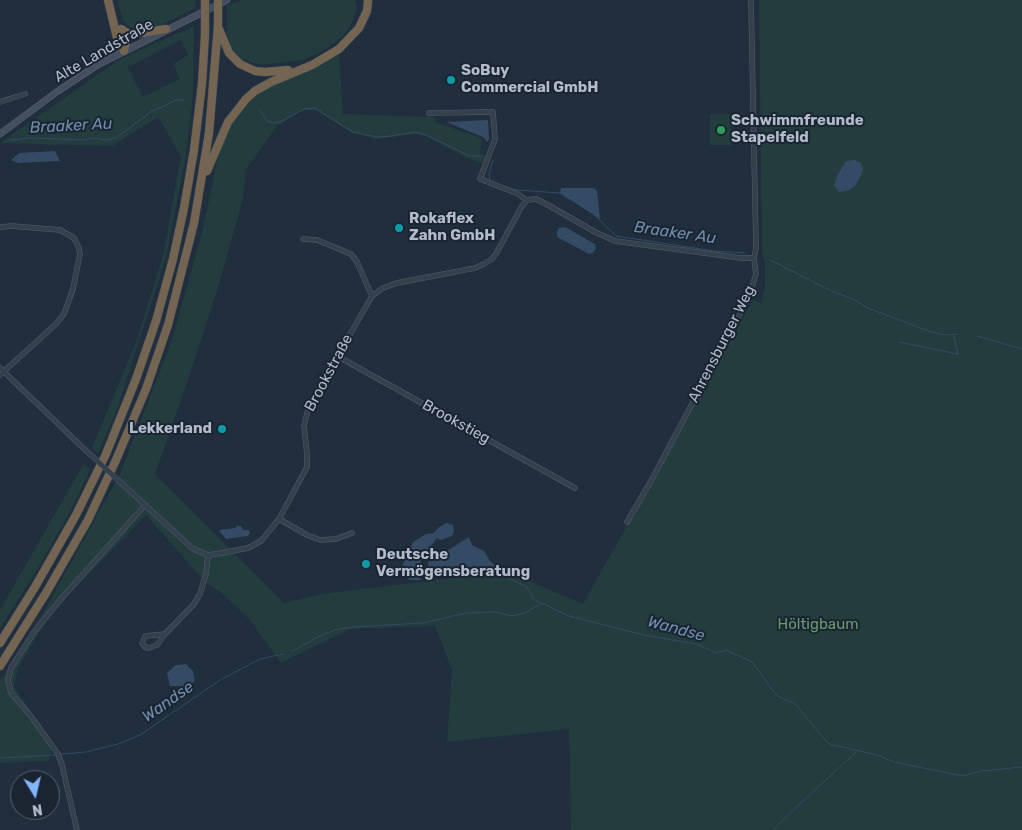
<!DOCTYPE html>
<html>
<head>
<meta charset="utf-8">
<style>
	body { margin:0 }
	#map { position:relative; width:1022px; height:830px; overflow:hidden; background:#212e3d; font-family:Rubik,sans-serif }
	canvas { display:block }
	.north { position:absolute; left:10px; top:770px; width:50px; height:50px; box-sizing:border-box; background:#1b2532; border:1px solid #57616e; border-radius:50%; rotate:171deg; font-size:14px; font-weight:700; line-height:20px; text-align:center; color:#b1bbc9 }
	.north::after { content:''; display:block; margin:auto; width:18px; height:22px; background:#81b6fe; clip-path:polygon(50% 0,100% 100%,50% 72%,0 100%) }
</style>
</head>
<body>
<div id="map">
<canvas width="1022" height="830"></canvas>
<div class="north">N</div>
</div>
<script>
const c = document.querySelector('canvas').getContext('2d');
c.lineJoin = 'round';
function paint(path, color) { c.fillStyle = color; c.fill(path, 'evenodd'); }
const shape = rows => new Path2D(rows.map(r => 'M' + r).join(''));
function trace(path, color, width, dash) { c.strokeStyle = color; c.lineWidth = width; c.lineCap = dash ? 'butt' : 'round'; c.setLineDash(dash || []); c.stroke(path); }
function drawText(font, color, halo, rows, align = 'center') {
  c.font = font + ' Rubik,sans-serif'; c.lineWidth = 4; c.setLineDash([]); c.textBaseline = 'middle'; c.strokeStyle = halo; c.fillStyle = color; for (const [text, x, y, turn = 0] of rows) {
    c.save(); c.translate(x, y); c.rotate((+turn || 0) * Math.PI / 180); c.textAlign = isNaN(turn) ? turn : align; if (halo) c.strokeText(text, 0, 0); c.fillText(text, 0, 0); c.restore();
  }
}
paint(shape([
	[117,0,196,0,195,8,158,27,133,30,123,21],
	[243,0,355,0,357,9,350,27,340,39,324,50,304,60,261,65,241,59,231,48,227,32,227,5],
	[759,0,1022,0,1022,830,571,830,569,729,447,742,452,670,435,626,350,629,281,663,249,619,221,592,206,583,146,515,51,613,18,668,14,687,54,744,48,761,0,763,0,681,46,608,120,474,172,340,202,233,219,152,230,126,238,114,249,101,269,87,312,69,339,54,343,114,435,117,435,122,479,137,482,140,480,153,486,156,484,162,482,163,469,159,426,136,415,134,377,139,352,133,315,110,304,110,278,125,246,169,243,199,217,291,186,386,155,474,284,603,321,594,520,570,532,582,583,604,753,300,761,303,765,285,765,264,762,253],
	[194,26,193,97,185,160,166,258,116,412,98,454,92,448,138,337,163,255,181,156,158,117,112,146,0,143,120,59],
	[181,40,188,55,173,64,180,79,143,97,128,67],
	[710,114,731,114,731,145,710,145],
	[84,463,90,470,71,510,40,565,0,628,0,610]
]), '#233c3e');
paint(shape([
	[488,120,489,139,487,142,483,137,446,122],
	[55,151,60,161,18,163,11,160,19,153],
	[855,160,861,163,863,170,859,179,855,186,847,191,839,192,834,185,837,176,846,161],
	[561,188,594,188,597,190,600,219,560,193],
	[565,227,595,244,596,248,593,253,589,254,557,237,557,232,559,228],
	[446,523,453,525,454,531,452,536,441,540,437,538,421,559,420,566,423,576,420,580,411,580,405,577,402,573,403,564,413,542,426,534,434,533,438,528],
	[237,526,241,526,243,530,248,530,250,532,248,536,226,539,220,532,219,530,235,528],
	[469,537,472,545,484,551,490,561,499,569,496,572,473,568,435,571,429,569,428,563,431,558,441,558,445,552],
	[186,664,193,671,195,681,189,686,170,686,167,673,176,665]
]), '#344b65');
trace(shape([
	[260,110,267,121,273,123,280,122,304,109,315,108,353,132,377,137,391,136,415,132,426,135,470,156,482,156],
	[9,140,31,138,86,140,92,138,106,140,116,138,152,111,177,100,184,100],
	[490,181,489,174,493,160],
	[503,186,516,190,560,193,569,199],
	[594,215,616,236,714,251,745,253],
	[770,260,827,289,855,300,868,308,931,332,945,335,958,334],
	[977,336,1022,349],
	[899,342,958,354,954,336],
	[496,572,527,587,533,599,541,603],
	[292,651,322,635,335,630,353,627,423,623,466,613,495,612,512,616,525,613,542,603,569,616,644,635,696,644,716,653,726,650,752,662,777,696,794,703,828,743,833,745,877,755,894,762,963,776,982,771,1022,767],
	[61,754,86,752,118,744,140,735,220,680,260,659,283,654],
	[0,758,55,755],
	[772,830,856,752]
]), '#344b65', 1);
const street = shape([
	[0,102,25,94],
	[429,113,493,112,495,139,480,179,516,193,527,200,536,199,548,205,597,233,615,241,741,258,754,258],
	[0,227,12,226,60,230,74,238,79,248,80,254,73,289,64,314,56,324,0,375],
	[303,239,317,240,351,254,357,262,372,296],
	[337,356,575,488],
	[0,368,79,444],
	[132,493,192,548,198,551,208,555,222,553,248,548,261,541,279,519,307,467,307,455,304,425,309,406,372,296,383,288,397,283,475,268,484,264,492,259,497,252,522,206,527,200],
	[279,519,307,535,320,540,336,539,352,533],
	[627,522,651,481,749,297,756,274,754,258,756,248,751,0],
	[165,634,145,636,142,643,145,647,149,648,157,645,165,634,194,604,200,594,206,574,208,555],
	[77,830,62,765,58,754,30,715,11,693,8,680,11,668,34,632,61,599,145,505]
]);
const secondary = shape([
	[0,134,58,91,99,64,227,0]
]);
const highway = shape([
	[108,0,117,38,124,51],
	[121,29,129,34,135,34,166,29],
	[219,29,229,53,240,64,255,71,265,72,288,70],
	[121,30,126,43,124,51],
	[207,171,228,122,246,99,255,91,271,82,312,65,339,49,359,28,367,11,368,0],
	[0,643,35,587,76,515,106,454,136,379,156,321,173,259,184,208,194,150,202,84,205,34],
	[0,666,46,593,88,520,116,460,146,389,168,325,194,223,209,133,218,26]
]);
trace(street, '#545e6b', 5.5);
trace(secondary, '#545e6b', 7);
trace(highway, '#414b58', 9);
trace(street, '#35404d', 4.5);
trace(secondary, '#434f60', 5.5);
trace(highway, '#746552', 8);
const streetBridge = shape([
	[79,444,132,493]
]);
const highwayBridge = shape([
	[218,26,218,0],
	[205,34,205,0]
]);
trace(streetBridge, '#545e6b', 5.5, []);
trace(highwayBridge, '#414b58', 9, []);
trace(streetBridge, '#35404d', 4.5);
trace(highwayBridge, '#746552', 8);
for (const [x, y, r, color] of [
	[451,80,5,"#0f9aa8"],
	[721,130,5,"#2e9e5b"],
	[399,228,5,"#0f9aa8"],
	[222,429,5,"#0f9aa8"],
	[366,564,5,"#0f9aa8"]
]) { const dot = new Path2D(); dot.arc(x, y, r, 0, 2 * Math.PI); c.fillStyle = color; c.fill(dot); trace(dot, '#1b2532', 2); }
drawText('15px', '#b1bbc9', '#1b2532', [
	["Alte Landstraße",104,51,-30],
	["Ahrensburger Weg",722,344,-63],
	["Brookstraße",329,373,-62],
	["Brookstieg",456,422,29]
]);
drawText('bold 15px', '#b1bbc9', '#1b2532', [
	["SoBuy",461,71],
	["Commercial GmbH",461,88],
	["Schwimmfreunde",731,121],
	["Stapelfeld",731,138],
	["Rokaflex",409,219],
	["Zahn GmbH",409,236],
	["Lekkerland",212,429,"right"],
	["Deutsche",376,555],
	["Vermögensberatung",376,572]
], 'left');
drawText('15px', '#669b70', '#1b2532', [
	["Höltigbaum",818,625]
]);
drawText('italic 16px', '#708dae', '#1b2532', [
	["Braaker Au",71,126,-3],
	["Braaker Au",675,233,8],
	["Wandse",676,629,15],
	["Wandse",168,702,-35]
]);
</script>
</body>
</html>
